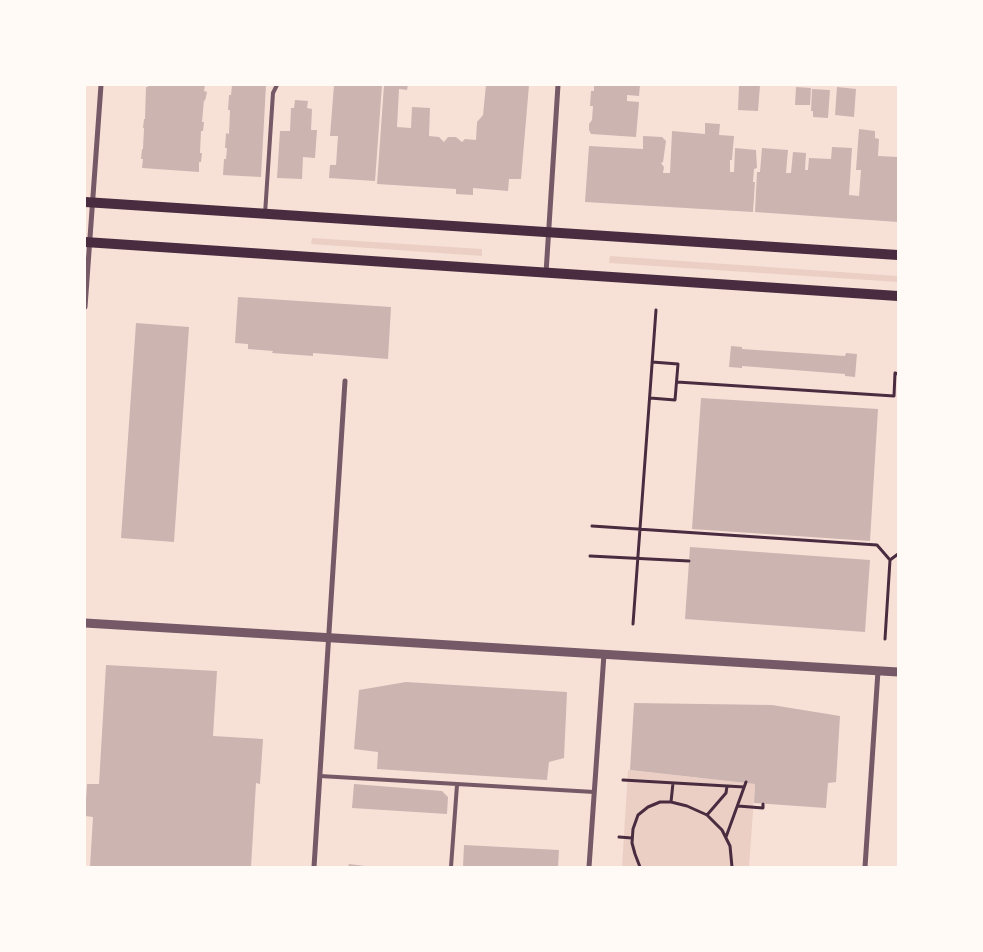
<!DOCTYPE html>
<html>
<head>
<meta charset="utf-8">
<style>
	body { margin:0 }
	#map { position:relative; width:983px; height:952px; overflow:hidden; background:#f7e1d7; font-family:"Times New Roman",serif }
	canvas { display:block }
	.frame { position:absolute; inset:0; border:86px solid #fffaf5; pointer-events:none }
</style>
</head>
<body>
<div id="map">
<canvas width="983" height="952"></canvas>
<div class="frame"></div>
</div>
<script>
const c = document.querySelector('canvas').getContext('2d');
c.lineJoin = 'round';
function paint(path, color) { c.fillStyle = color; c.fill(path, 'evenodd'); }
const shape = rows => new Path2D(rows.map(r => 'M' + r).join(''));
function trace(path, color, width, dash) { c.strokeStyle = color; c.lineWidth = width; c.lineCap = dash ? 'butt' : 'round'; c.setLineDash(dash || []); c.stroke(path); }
paint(shape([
	[312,238,482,249,482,256,311,244],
	[610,256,898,276,898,282,609,263],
	[628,770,755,784,749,867,622,867]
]), '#ebcfc5');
paint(shape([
	[148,85,205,85,204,91,207,92,205,101,204,100,202,122,204,122,203,131,201,131,200,153,202,153,201,162,199,162,199,172,142,168,143,159,141,159,142,149,143,149,144,128,143,128,144,119,145,119,146,87,148,87],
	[232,85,266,85,261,177,223,175,224,159,226,159,227,148,225,148,226,133,229,134,230,110,228,110,229,95,231,95],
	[334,85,382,85,375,181,329,178,330,165,336,165,338,136,330,136],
	[384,85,408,85,407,90,399,89,397,127,411,128,412,107,430,108,429,136,439,137,444,142,448,137,456,137,462,142,465,139,476,140,477,122,483,115,486,85,529,85,521,179,509,179,508,191,473,188,473,195,456,194,456,189,377,184],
	[594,85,640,85,639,96,627,95,627,101,639,102,636,137,591,134,589,130,589,124,592,120,593,106,590,106,591,91,594,91],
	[739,85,760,85,758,111,738,110],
	[796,87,811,88,810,105,795,105],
	[837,87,856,89,854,117,835,115],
	[812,89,830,90,828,118,813,117,813,111,811,111],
	[295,100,308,101,307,108,312,109,311,130,317,130,315,158,303,157,302,179,277,178,280,131,290,131,291,108,294,108],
	[705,123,720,124,719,135,734,136,732,160,730,160,730,172,734,172,735,148,756,150,757,168,754,169,753,182,755,182,753,212,585,202,589,146,643,149,643,136,662,137,666,141,663,162,661,163,664,167,663,173,670,173,672,131,705,134],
	[859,129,875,131,875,138,879,139,878,156,898,157,898,222,755,212,757,172,760,172,762,148,788,150,786,173,791,173,793,152,806,153,805,170,808,170,809,158,831,159,832,147,852,148,849,195,859,196,861,170,856,170],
	[238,297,391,307,388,359,313,353,313,356,272,353,273,351,248,349,248,344,235,343],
	[136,323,189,327,174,542,121,538],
	[731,346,742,347,742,349,845,356,846,353,857,354,855,377,845,376,845,374,742,366,742,368,729,367],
	[701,398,878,409,870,541,692,529],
	[690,547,870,560,865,632,685,619],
	[106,665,217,671,213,736,263,739,260,784,256,783,251,867,90,867,93,817,85,816,87,784,99,784],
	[406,682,567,692,564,758,549,762,547,780,377,769,378,752,354,749,359,690],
	[634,703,772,705,840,716,836,782,828,783,826,808,754,803,755,784,630,770],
	[354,784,442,791,448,797,447,814,352,808],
	[464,845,559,850,558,867,463,867],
	[349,864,365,866,365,867,348,867]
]), '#ccb4b1');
trace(shape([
	[677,382,894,396,895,373,898,374],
	[650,398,675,400,678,364,652,362],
	[592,526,877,545,890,560],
	[590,556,689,561],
	[633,624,656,310],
	[885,639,890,560,898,554],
	[623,780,727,786],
	[671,802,673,783],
	[738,806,763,808,763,804],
	[707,815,726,793,727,786,744,787],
	[619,837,632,838],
	[726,837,746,782],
	[640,867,635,854,632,843,633,829,638,815,648,807,660,802,671,802,687,806,707,815,722,830,730,846,732,867]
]), '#4a2c40', 3);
trace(shape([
	[265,214,273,93,277,85],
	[320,776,594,792],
	[451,867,457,785]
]), '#755966', 4);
trace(shape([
	[546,273,558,85],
	[85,307,101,85],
	[314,867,345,381],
	[589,867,604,654],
	[865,867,878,671]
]), '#755966', 5);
trace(shape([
	[85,623,898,672]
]), '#755966', 9);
trace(shape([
	[85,202,898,255],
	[85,242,898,296]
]), '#4a2c40', 10);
</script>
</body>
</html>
